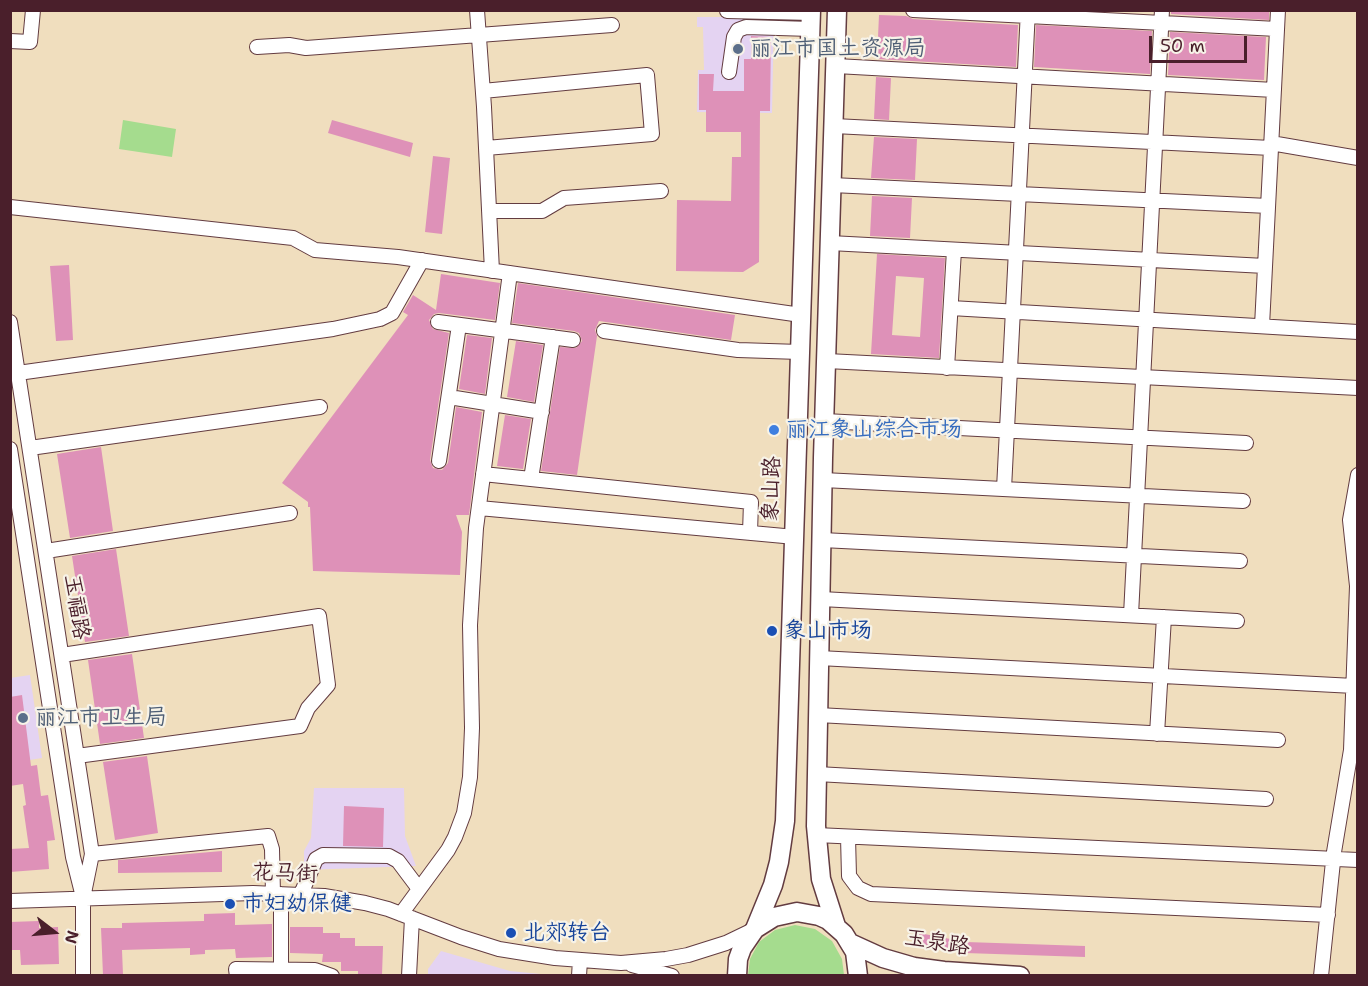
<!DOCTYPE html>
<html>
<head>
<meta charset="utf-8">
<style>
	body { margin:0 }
	#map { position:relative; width:1368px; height:986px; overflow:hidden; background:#f0debe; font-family:"Shantell Sans",sans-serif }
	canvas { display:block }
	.frame { position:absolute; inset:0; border:12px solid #4a1f2b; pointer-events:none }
	.north { position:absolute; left:24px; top:902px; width:60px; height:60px; -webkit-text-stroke:4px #f7f3e8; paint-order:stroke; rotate:106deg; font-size:16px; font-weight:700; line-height:24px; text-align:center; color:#4a1f2b }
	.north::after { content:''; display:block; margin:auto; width:21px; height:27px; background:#4a1f2b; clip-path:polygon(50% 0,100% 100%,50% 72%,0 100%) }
	.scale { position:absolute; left:1149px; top:36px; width:98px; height:27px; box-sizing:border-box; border:3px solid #4a1f2b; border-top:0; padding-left:8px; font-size:18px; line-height:21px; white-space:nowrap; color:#4a1f2b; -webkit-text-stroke:4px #f7f3e8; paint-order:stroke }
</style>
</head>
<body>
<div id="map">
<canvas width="1368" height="986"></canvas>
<div class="frame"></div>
<div class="north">N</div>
<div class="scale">50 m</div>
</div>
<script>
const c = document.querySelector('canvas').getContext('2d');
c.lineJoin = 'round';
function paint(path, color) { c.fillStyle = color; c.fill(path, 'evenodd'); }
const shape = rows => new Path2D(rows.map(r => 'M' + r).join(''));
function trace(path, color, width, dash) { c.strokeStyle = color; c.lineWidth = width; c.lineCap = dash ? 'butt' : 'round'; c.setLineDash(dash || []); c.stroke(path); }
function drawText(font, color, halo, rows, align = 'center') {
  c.font = font + ' "Shantell Sans","LXGW WenKai TC",sans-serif'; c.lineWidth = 4.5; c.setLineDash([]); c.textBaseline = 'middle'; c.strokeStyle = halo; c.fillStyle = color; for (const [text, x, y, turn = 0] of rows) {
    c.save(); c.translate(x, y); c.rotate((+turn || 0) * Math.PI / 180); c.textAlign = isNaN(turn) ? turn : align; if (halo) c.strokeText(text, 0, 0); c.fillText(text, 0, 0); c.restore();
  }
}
paint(shape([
	[697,17,774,17,772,113,697,112,698,70,704,70,703,27,697,27],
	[30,675,42,758,11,763,10,678],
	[314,788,404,788,405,836,416,866,304,870,304,851,311,838],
	[441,951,510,971,551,975,428,975,428,969]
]), '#e4d3f2');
paint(shape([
	[123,120,176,129,172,157,119,149],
	[795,925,815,929,832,941,842,959,844,975,748,975,750,959,759,942,775,930]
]), '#a5dc8e');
paint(shape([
	[1171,10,1269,10,1269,20,1171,14],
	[879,15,906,16,913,19,1018,25,1016,67,877,59],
	[1036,25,1152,31,1150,74,1034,67],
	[1170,32,1266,37,1264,80,1168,75],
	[751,36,771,37,770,111,760,111,759,262,743,272,676,271,677,200,731,201,732,157,741,157,741,132,706,132,706,110,699,110,699,74,714,74,713,91,744,91,744,59,751,59],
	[876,77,891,78,889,120,874,119],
	[332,120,413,143,410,157,328,133],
	[874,137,917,139,915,180,871,178],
	[433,156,450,158,442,234,425,232],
	[872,196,912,198,910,238,870,236],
	[877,254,945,258,939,358,871,354],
	[896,276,924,278,920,337,892,335],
	[69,265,73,340,56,341,50,266],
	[441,274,500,283,495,320,439,313,434,314,429,320,433,329,449,333,430,460,433,468,442,470,448,463,456,407,482,412,469,515,456,515,462,532,460,575,313,571,310,507,308,507,308,502,282,483,408,315,403,312,413,295,436,310],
	[518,283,735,315,731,340,599,321,595,330,597,336,577,475,541,471,560,347,576,348,582,341,579,333,574,331,512,323],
	[467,335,492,338,485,394,459,389],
	[516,341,543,345,534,402,507,397],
	[505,415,531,419,523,469,497,466],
	[101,447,113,531,70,538,57,454],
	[116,549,129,636,85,642,72,556],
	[132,654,144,738,100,744,88,660],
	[22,695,31,766,37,765,41,796,48,795,55,840,47,841,49,869,10,872,10,849,29,848,23,806,26,805,23,784,10,786,10,697],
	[147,756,158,833,115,840,103,762],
	[344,806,384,808,383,847,343,846],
	[222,851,222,872,118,873,118,860],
	[235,913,235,925,272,924,272,957,236,958,235,949,205,950,205,954,190,955,190,948,122,950,123,975,103,975,101,928,122,928,122,923,204,921,204,914],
	[39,921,39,928,58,927,59,964,21,965,20,950,10,950,10,922],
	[290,927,323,927,323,933,340,933,340,938,355,938,355,946,383,946,382,975,358,975,358,971,341,971,341,962,322,962,323,954,290,953],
	[919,933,966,942,1085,946,1085,957,965,953,917,944]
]), '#de91b8');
const minor = shape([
	[477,10,484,107,492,271],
	[913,10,1277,29],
	[727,11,811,13],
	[10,41,30,42,33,10],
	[257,47,289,45,306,48,612,25],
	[836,66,1274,90],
	[729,72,734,37,738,30,746,27,811,29],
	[483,91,647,75,652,134,486,148],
	[834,126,1271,148],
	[1271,143,1358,158],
	[832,185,1268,206],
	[10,207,293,238,315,250,398,257,801,315],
	[489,211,542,211,564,198,661,191],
	[830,243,1265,266],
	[951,308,1358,332],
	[10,322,92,854,83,898,83,976],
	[438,322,573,340],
	[1262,326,1278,10],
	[604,331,738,350,800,352],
	[827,361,1358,388],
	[947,368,954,250],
	[18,373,333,329,380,319,392,313,422,260],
	[449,397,542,412],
	[825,421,1246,443],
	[30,448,320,407],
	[10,449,73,857,82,893],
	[439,461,459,325],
	[483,474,751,502,750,533],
	[531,479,553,337],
	[823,480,1243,501],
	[1004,489,1028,10],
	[479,508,795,537],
	[822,540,1240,561],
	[46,551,290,513],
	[821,599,1237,621],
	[1131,615,1162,10],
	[62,655,319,616,328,685,308,708,300,726,77,756],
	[819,658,1354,686],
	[818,715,1278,740],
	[1157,734,1164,617],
	[817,774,1266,799],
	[816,835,1358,860],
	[848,837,849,876,858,888,871,894,1328,915],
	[92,854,268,836,272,849,273,894],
	[281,894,281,970],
	[301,894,316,859,323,855,389,856,398,861,419,889],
	[10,901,253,893,324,896,365,903,388,909,461,937,499,949,555,958,621,963,666,959,688,955,726,943,753,930],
	[401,914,448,850,455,837,464,813,470,777,472,728,470,625,476,528,510,273],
	[632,965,672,976],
	[237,976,236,969,315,970,332,976],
	[409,976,412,918],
	[579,976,580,960],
	[1321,976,1334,852,1351,750,1357,586,1350,520,1358,475]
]);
const major = shape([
	[836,926,821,879,816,826,823,458,837,10],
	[755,929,773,885,779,862,785,821,811,10],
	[850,943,883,958,914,967,944,971,1020,976],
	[737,976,738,959,742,948,755,929,774,917,797,912,819,916,828,920,844,934,855,952,858,976]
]);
trace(minor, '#633c41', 16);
trace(major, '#633c41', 21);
trace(minor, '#fff', 14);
trace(major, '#fff', 18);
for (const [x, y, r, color] of [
	[738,49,6,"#5c6f8a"],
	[774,430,6,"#3f7fe0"],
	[772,631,6,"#1a4fb4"],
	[23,718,6,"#5c6f8a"],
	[230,904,6,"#1a4fb4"],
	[511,933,6,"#1a4fb4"]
]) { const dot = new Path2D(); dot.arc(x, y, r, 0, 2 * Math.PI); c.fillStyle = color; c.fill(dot); trace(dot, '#f7f3e8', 2); }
drawText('22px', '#4e5e75', '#f7f3e8', [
	["丽江市国土资源局",750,49],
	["丽江市卫生局",35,718]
], 'left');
drawText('22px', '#366cbe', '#f7f3e8', [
	["丽江象山综合市场",786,430]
], 'left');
drawText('22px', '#4a1f2b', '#f7f3e8', [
	["象山路",772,489,-88],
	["玉福路",76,607,81],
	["花马街",285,874,2],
	["玉泉路",937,943,9]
]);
drawText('22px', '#164399', '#f7f3e8', [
	["象山市场",784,631],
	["市妇幼保健",242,904],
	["北郊转台",523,933]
], 'left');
</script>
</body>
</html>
